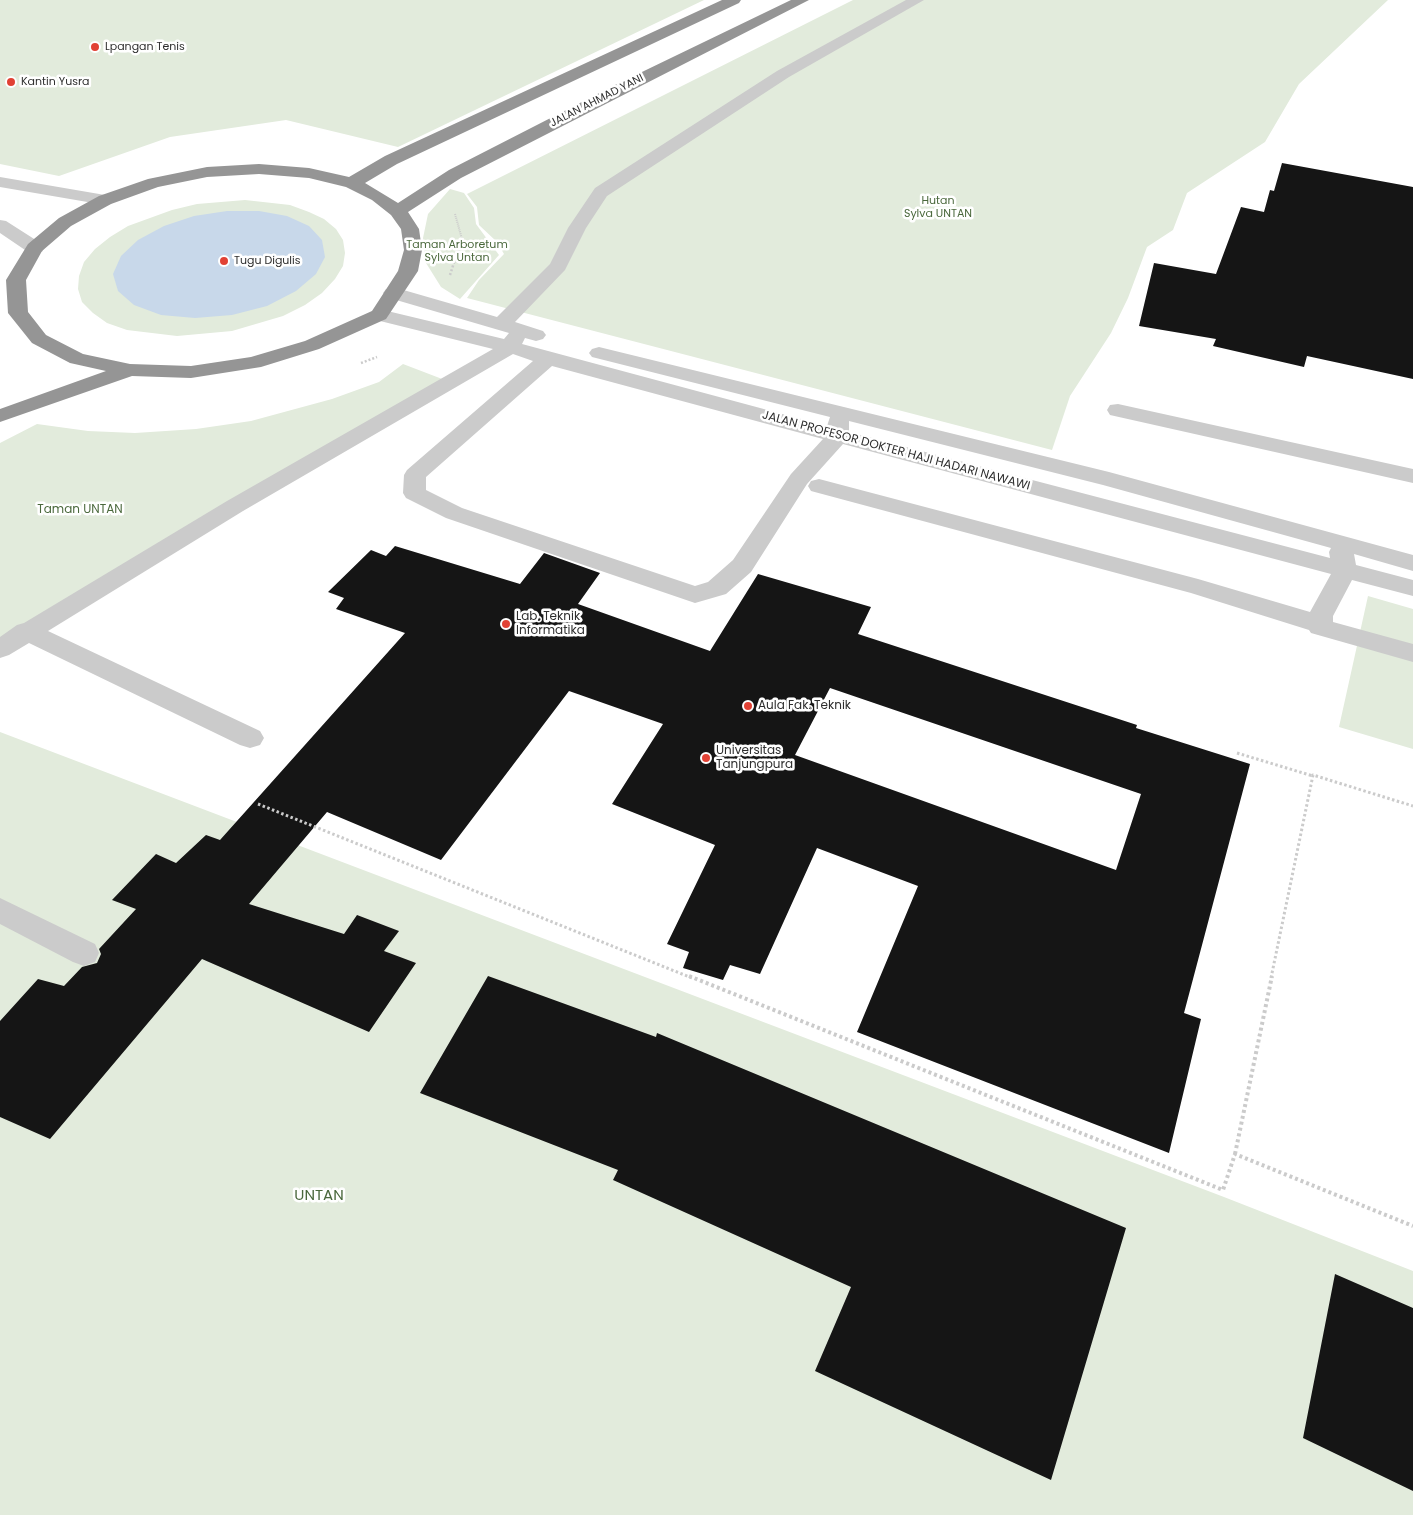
<!DOCTYPE html>
<html>
<head>
<meta charset="utf-8">
<style>
	body { margin:0 }
	canvas { display:block; background:#fff }
</style>
</head>
<body>
<canvas width="1413" height="1515"></canvas>
<script>
const c = document.querySelector('canvas').getContext('2d');
c.lineJoin = 'round';
function paint(path, color) { c.fillStyle = color; c.fill(path, 'evenodd'); }
const shape = rows => new Path2D(rows.map(r => 'M' + r).join(''));
function trace(path, color, width, dash) { c.strokeStyle = color; c.lineWidth = width; c.lineCap = dash ? 'butt' : 'round'; c.setLineDash(dash || []); c.stroke(path); }
function drawText(font, color, halo, rows, align = 'center') {
  c.font = font + ' Poppins,sans-serif'; c.lineWidth = 5; c.setLineDash([]); c.textBaseline = 'middle'; c.strokeStyle = halo; c.fillStyle = color; for (const [text, x, y, turn = 0] of rows) {
    c.save(); c.translate(x, y); c.rotate((+turn || 0) * Math.PI / 180); c.textAlign = isNaN(turn) ? turn : align; if (halo) c.strokeText(text, 0, 0); c.fillText(text, 0, 0); c.restore();
  }
}
paint(shape([
	[0,0,704,0,398,147,286,120,170,137,59,176,0,164],
	[853,0,1388,0,1299,84,1265,142,1187,193,1173,230,1147,247,1128,298,1111,333,1070,396,1052,450,467,298,479,280,504,254,497,242,479,225,477,207,467,194],
	[450,189,464,193,474,208,476,224,499,255,460,299,441,287,426,263,423,238,428,214],
	[245,200,290,205,309,212,324,219,336,229,343,240,345,253,343,266,335,279,322,293,305,305,283,316,232,331,177,336,127,330,107,323,93,313,82,302,78,289,79,276,84,262,95,249,110,237,128,226,172,210,197,204],
	[403,364,450,382,0,651,0,443,37,424,88,431,135,433,196,429,251,421,332,399,379,382],
	[1368,596,1413,609,1413,749,1339,727],
	[0,732,1224,1197,1413,1271,1413,1515,0,1515]
]), '#e2ebdc');
paint(shape([
	[227,211,259,211,287,216,309,226,322,240,325,257,316,274,296,291,267,306,232,315,195,318,161,315,134,305,118,291,113,274,121,256,138,240,164,226,194,216]
]), '#c8d8ea');
paint(shape([
	[1282,163,1413,187,1413,379,1307,356,1304,367,1213,346,1216,339,1139,326,1154,263,1216,274,1241,207,1264,212,1270,190,1274,191],
	[395,546,520,584,544,553,600,573,578,604,710,651,758,574,871,607,858,634,1137,725,1136,728,1250,764,1184,1013,1201,1019,1169,1153,857,1032,918,886,817,848,760,974,730,965,723,980,683,968,689,952,667,944,715,845,612,804,663,724,569,691,441,860,327,812,249,904,344,934,357,915,399,931,384,951,416,963,369,1032,202,959,50,1139,0,1117,0,1021,38,979,64,986,82,967,97,963,101,954,99,949,136,909,112,900,156,854,176,863,206,835,220,840,405,633,336,609,344,598,328,592,371,550,386,556],
	[830,688,1141,794,1116,870,795,755],
	[488,976,656,1037,657,1033,1126,1228,1051,1480,815,1371,851,1287,613,1180,618,1170,420,1093],
	[1335,1274,1413,1308,1413,1491,1303,1438]
]), '#151515');
trace(shape([
	[455,214,462,239,460,246]
]), '#cbcbcb', 2, [1, 1]);
trace(shape([
	[450,275,460,244],
	[361,363,377,357]
]), '#cbcbcb', 2.5, [2, 2]);
trace(shape([
	[1237,753,1313,776],
	[258,804,692,978],
	[1271,978,1313,775,1413,806]
]), '#cbcbcb', 3, [2.5, 2.5]);
trace(shape([
	[689,976,1223,1190,1235,1154,1413,1226],
	[1235,1154,1272,976]
]), '#cbcbcb', 4, [3, 3]);
paint(shape([
	[906,0,924,0,789,77,607,196,586,228,565,270,515,322,543,331,546,335,543,339,536,341,525,338,522,344,827,426,830,417,592,357,589,353,592,349,599,347,1109,472,1413,555,1413,571,1354,554,1356,565,1413,580,1413,596,1352,580,1333,616,1333,622,1413,644,1413,662,1311,633,1309,630,1191,593,811,491,808,486,811,481,819,479,1198,579,1310,612,1331,574,843,444,807,484,751,572,726,594,695,603,446,518,406,498,403,493,404,475,407,470,533,361,513,354,243,511,48,631,260,731,264,738,260,745,250,748,240,745,29,643,9,655,0,658,0,637,17,625,24,623,227,501,493,349,372,319,369,315,372,311,379,309,504,339,509,333,386,297,383,293,386,289,400,289,497,317,550,264,568,228,595,188,777,71,906,0],
	[552,366,823,439,791,474,733,560,708,582,695,586,462,508,426,490,426,477,552,366],
	[849,421,1103,485,1331,548,1329,552,1330,558,849,432,849,421],
	[0,177,105,195,111,196,114,200,111,204,105,205,0,187,0,177],
	[0,220,6,221,42,244,44,248,42,252,28,252,0,233,0,220],
	[1118,404,1413,469,1413,483,1110,415,1107,410,1110,405,1118,404],
	[0,898,95,944,99,953,95,962,84,966,73,962,0,924,0,898]
]), '#cbcbcb');
paint(shape([
	[722,0,741,0,739,3,397,164,365,183,398,203,449,170,615,85,791,0,809,0,461,178,408,212,419,229,422,250,418,271,386,319,319,349,261,367,191,378,132,376,0,422,0,409,106,371,70,363,32,343,8,313,6,280,28,244,59,218,99,196,148,179,207,167,259,164,309,168,349,177,385,156,722,0],
	[259,174,309,178,346,187,372,200,391,215,401,229,404,250,398,271,372,311,305,341,251,357,191,366,130,364,83,354,46,335,28,312,26,280,42,251,71,226,111,204,158,187,207,177,259,174]
]), '#959595');
for (const [x, y, r, color] of [
	[95,47,5,"#e14134"],
	[11,82,5,"#e14134"],
	[224,261,5,"#e14134"],
	[506,624,5,"#e14134"],
	[748,706,5,"#e14134"],
	[706,758,5,"#e14134"]
]) { const dot = new Path2D(); dot.arc(x, y, r, 0, 2 * Math.PI); c.fillStyle = color; c.fill(dot); trace(dot, '#fff', 2); }
drawText('11px', '#2e2e2e', '#fff', [
	["Lpangan Tenis",105,47],
	["Kantin Yusra",21,82],
	["Tugu Digulis",234,261]
], 'left');
drawText('11px', '#2e2e2e', '#fff', [
	["JALAN AHMAD YANI",597,101,-27]
]);
drawText('11px', '#4a683c', '#fff', [
	["Hutan",938,201],
	["Sylva UNTAN",938,214],
	["Taman Arboretum",457,245],
	["Sylva Untan",457,258]
]);
drawText('12px', '#2e2e2e', '#fff', [
	["JALAN PROFESOR DOKTER HAJI HADARI NAWAWI",896,451,15]
]);
drawText('12px', '#4a683c', '#fff', [
	["Taman UNTAN",80,510]
]);
drawText('12px', '#2e2e2e', '#fff', [
	["Lab. Teknik",516,617],
	["Informatika",516,631],
	["Aula Fak. Teknik",758,706],
	["Universitas",716,751],
	["Tanjungpura",716,765]
], 'left');
drawText('15px', '#4a683c', '#fff', [
	["UNTAN",319,1196]
]);
</script>
</body>
</html>
